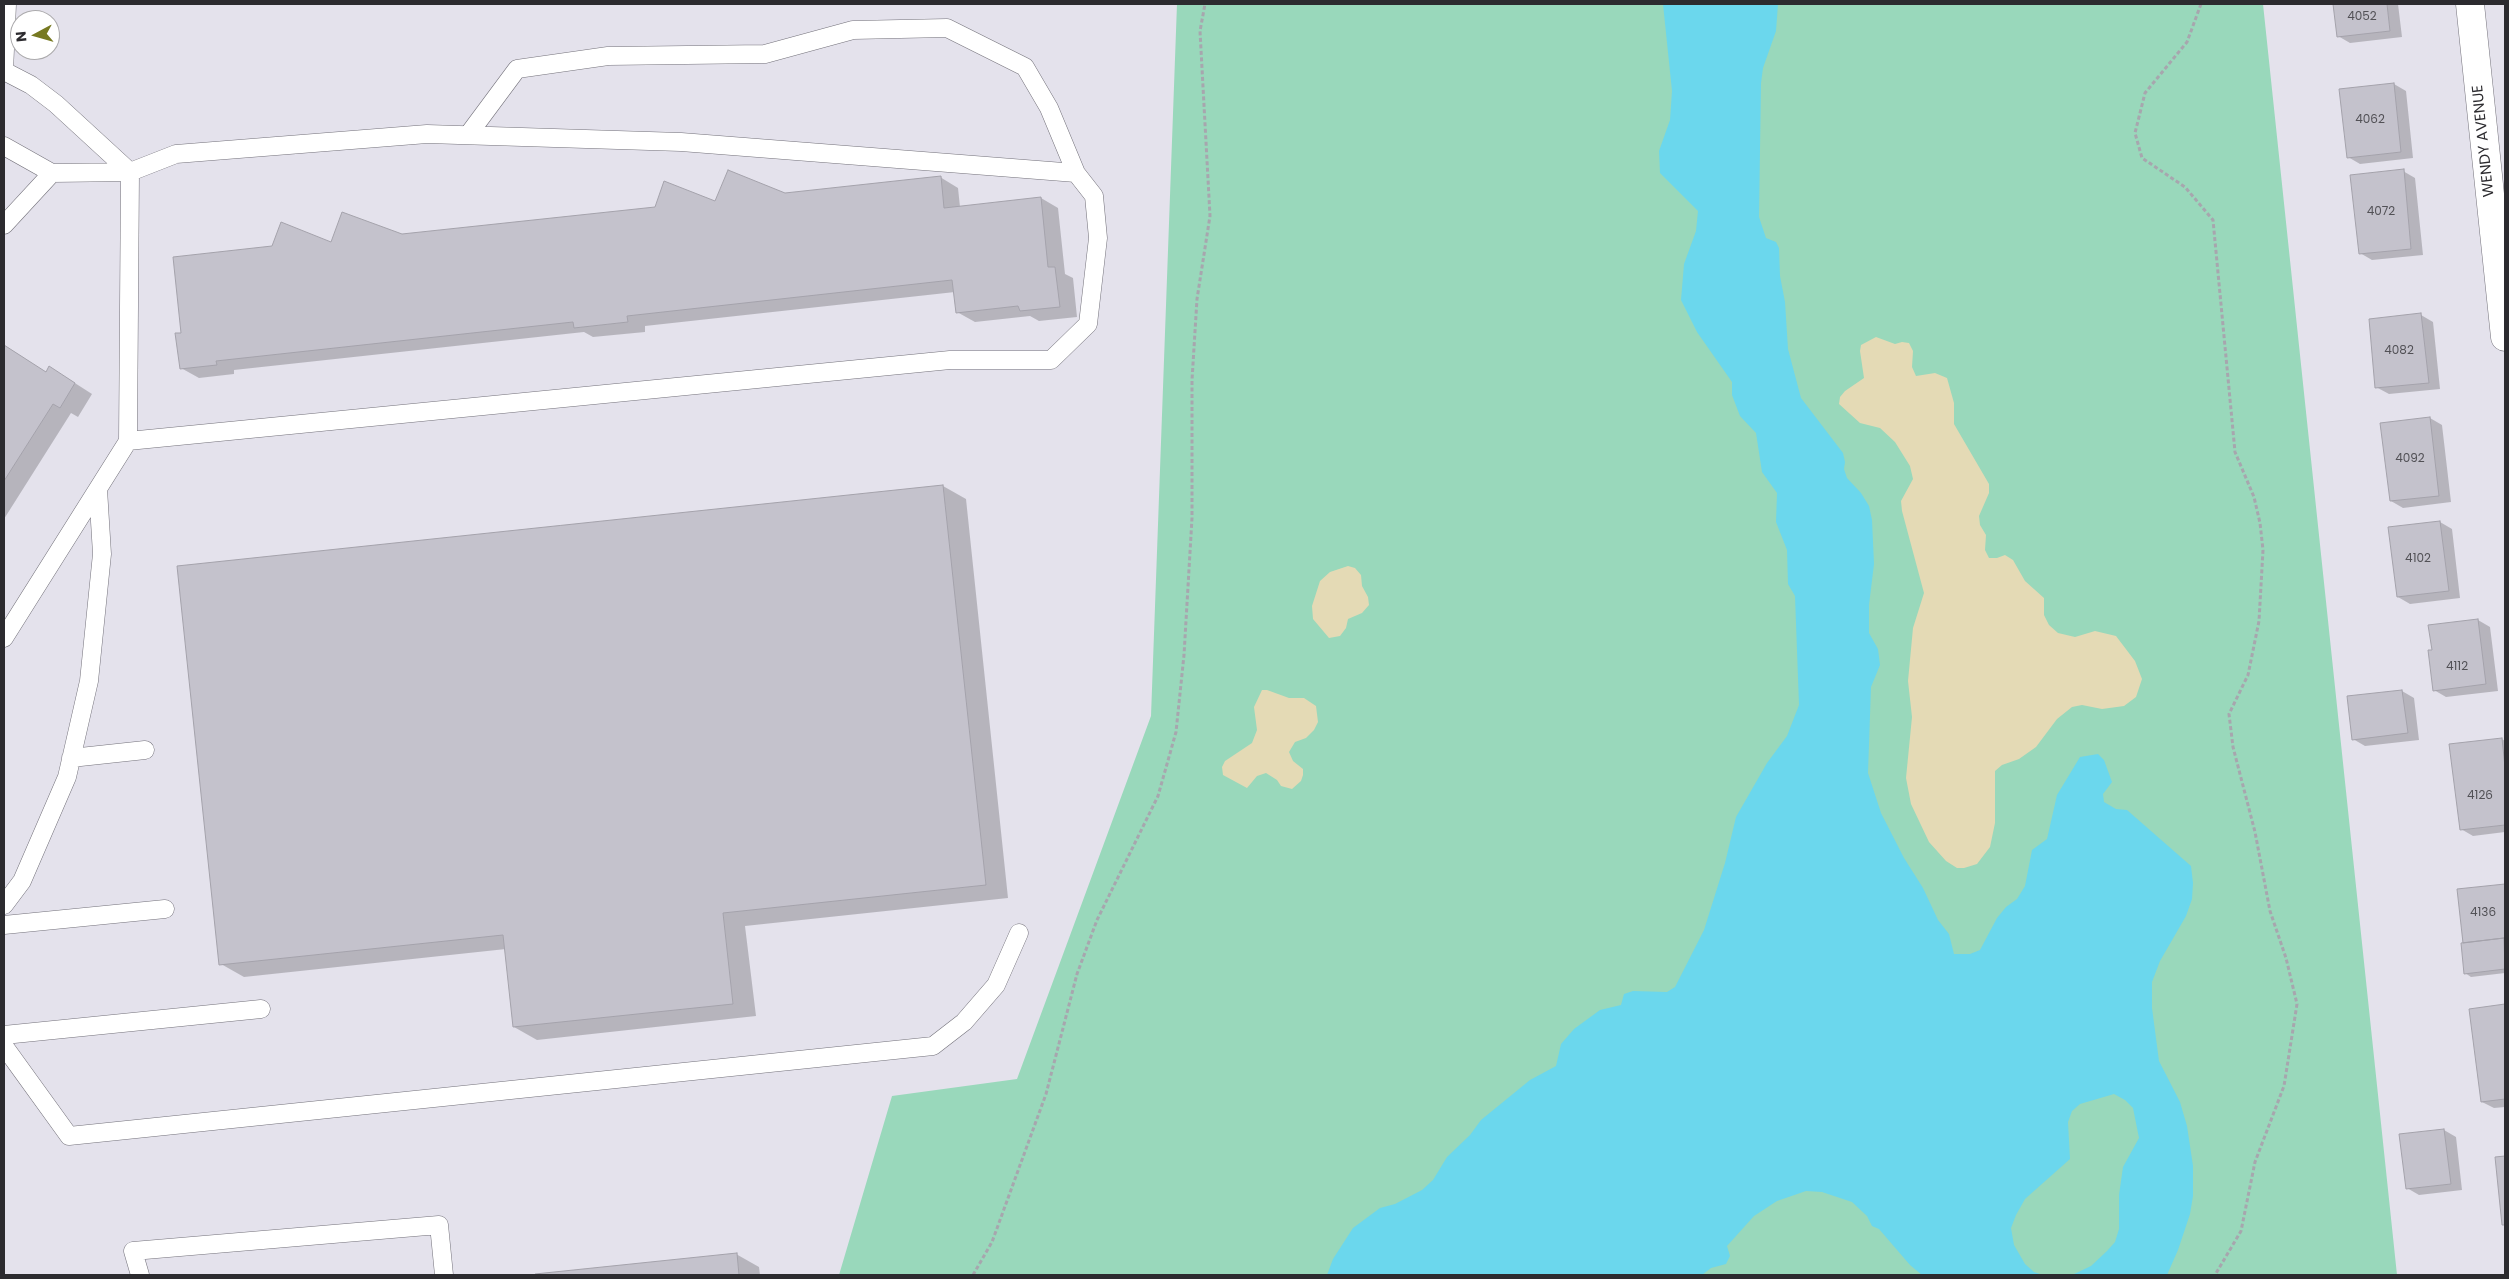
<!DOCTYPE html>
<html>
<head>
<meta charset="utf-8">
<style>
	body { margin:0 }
	#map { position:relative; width:2509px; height:1279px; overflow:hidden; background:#e4e2ec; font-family:Poppins,sans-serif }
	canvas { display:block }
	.frame { position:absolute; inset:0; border:5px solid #2c2b2f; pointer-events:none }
	.north { position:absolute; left:10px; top:10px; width:50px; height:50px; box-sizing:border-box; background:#fff; border:1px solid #abaaac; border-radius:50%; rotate:264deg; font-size:14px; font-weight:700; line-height:20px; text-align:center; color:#2c2b2f }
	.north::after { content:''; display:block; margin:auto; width:18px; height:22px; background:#777921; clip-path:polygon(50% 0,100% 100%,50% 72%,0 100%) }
</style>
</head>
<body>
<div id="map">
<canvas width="2509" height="1279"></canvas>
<div class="frame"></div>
<div class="north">N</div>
</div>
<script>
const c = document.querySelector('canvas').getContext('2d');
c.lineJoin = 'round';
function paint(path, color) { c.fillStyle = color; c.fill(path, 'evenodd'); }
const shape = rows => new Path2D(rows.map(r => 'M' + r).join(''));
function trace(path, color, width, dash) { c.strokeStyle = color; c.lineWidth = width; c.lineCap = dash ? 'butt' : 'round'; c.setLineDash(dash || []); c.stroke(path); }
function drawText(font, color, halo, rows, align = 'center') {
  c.font = font + ' Poppins,sans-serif'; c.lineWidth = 4.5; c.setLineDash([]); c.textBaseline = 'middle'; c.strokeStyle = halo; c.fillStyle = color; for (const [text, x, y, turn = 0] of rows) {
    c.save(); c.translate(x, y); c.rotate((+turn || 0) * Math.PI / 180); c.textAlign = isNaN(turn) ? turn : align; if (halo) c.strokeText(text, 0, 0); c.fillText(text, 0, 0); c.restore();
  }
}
paint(shape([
	[1177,4,2263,4,2397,1275,839,1275,892,1096,1017,1079,1151,716]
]), '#99d8bb');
paint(shape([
	[1876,337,1895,344,1902,342,1909,343,1913,351,1912,367,1916,376,1935,373,1947,378,1954,403,1954,424,1989,484,1989,493,1979,516,1980,525,1986,535,1985,550,1989,558,1997,558,2005,555,2013,560,2025,581,2044,598,2044,615,2049,625,2058,633,2075,637,2095,631,2116,636,2135,661,2142,679,2136,697,2124,706,2102,709,2082,705,2072,707,2057,719,2036,747,2019,759,2002,765,1995,771,1995,823,1990,847,1977,864,1964,868,1957,868,1946,861,1929,842,1911,804,1906,778,1912,717,1908,681,1913,628,1924,593,1902,511,1901,501,1913,479,1910,466,1895,442,1880,428,1860,423,1839,404,1840,397,1845,391,1864,378,1860,351,1861,345],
	[1348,566,1355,568,1361,575,1362,586,1368,597,1369,605,1362,613,1348,619,1346,628,1340,636,1329,638,1313,619,1312,606,1320,581,1330,572],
	[1262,690,1267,690,1289,698,1304,698,1316,706,1318,722,1314,730,1306,738,1295,742,1289,752,1293,761,1303,769,1303,775,1301,781,1292,789,1281,786,1277,780,1266,773,1257,776,1247,788,1223,775,1222,767,1225,761,1252,743,1257,730,1254,707]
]), '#e4dab5');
paint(shape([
	[1663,4,1778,4,1776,31,1763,68,1761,83,1759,217,1766,238,1776,242,1779,248,1780,276,1785,302,1788,349,1801,398,1843,453,1845,462,1844,469,1847,478,1861,493,1869,506,1872,520,1874,564,1869,605,1869,633,1878,649,1880,665,1871,687,1868,773,1881,813,1904,858,1923,888,1938,920,1949,934,1954,954,1970,954,1980,950,1997,918,2006,907,2017,899,2025,886,2032,850,2047,839,2057,795,2080,757,2098,754,2104,760,2112,782,2103,794,2104,802,2116,809,2127,810,2191,866,2193,883,2192,899,2186,916,2160,961,2152,982,2152,1008,2159,1061,2180,1102,2187,1126,2193,1166,2193,1196,2190,1214,2178,1250,2167,1275,2072,1275,2091,1266,2107,1251,2115,1242,2119,1229,2119,1195,2123,1167,2139,1138,2133,1108,2125,1100,2114,1094,2080,1104,2072,1111,2068,1122,2070,1159,2025,1199,2016,1215,2011,1228,2014,1245,2025,1264,2034,1272,2043,1275,1922,1275,1910,1265,1879,1229,1872,1226,1867,1216,1852,1202,1822,1192,1806,1191,1777,1201,1754,1216,1727,1246,1730,1256,1726,1264,1711,1268,1702,1275,1327,1275,1333,1259,1353,1228,1380,1208,1395,1204,1422,1190,1433,1180,1447,1157,1470,1135,1481,1120,1530,1080,1556,1066,1561,1044,1574,1029,1600,1010,1621,1005,1624,994,1633,991,1667,992,1675,987,1704,930,1725,863,1736,817,1767,763,1787,736,1799,705,1795,596,1788,584,1787,550,1776,522,1777,493,1762,472,1756,433,1740,416,1732,395,1732,382,1697,332,1681,300,1684,264,1696,231,1698,211,1660,173,1659,151,1670,120,1672,91]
]), '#6bd7ed');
paint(shape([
	[2334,4,2398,4,2402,37,2350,43,2338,36],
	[2394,84,2406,91,2413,158,2360,164,2348,157],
	[2403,171,2415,178,2423,255,2372,260,2360,253],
	[940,177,958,188,960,207,1041,198,1058,208,1065,274,1073,278,1077,317,1039,321,1030,316,975,322,957,312,955,292,645,326,645,332,593,337,584,332,234,370,234,374,199,378,181,368,182,334,332,243],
	[2421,315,2433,322,2440,389,2389,394,2376,387],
	[4,345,47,373,67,378,92,394,78,417,71,413,4,519],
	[2430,418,2442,425,2451,502,2403,508,2391,501],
	[943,486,966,499,1008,898,745,926,756,1016,537,1040,514,1027,506,949,244,977,221,964],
	[2440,522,2452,529,2460,598,2410,604,2398,597],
	[2478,620,2490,627,2498,691,2446,697,2434,690,2433,651],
	[2402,691,2414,698,2419,740,2365,746,2353,739,2348,697],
	[2502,739,2505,741,2505,832,2473,836,2461,829],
	[2505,885,2505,973,2471,977,2465,973,2459,890],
	[2505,1006,2505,1107,2494,1108,2482,1102,2471,1010],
	[2444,1130,2456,1137,2462,1190,2419,1195,2407,1188],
	[2505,1158,2505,1226,2503,1224,2496,1159],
	[736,1254,759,1267,760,1275,536,1275]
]), '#0003');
const building = shape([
	[2333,4,2387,4,2390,31,2337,37,2333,4],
	[2394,83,2401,152,2347,158,2339,89,2394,83],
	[2404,169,2411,249,2359,254,2350,175,2404,169],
	[728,170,785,193,941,176,944,208,1041,197,1048,267,1055,267,1060,307,1020,311,1018,306,956,313,952,280,627,316,628,322,574,328,573,322,216,361,217,365,180,369,175,333,181,333,173,257,272,246,281,222,331,242,342,212,402,234,655,207,664,181,715,201,728,170],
	[2421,313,2429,383,2375,388,2369,319,2421,313],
	[4,345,46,372,49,366,75,383,60,408,53,404,4,481,4,345],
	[2430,417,2439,496,2390,501,2380,423,2430,417],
	[943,485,986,885,723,913,733,1004,513,1027,503,935,219,965,177,566,943,485],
	[2440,521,2449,591,2397,597,2388,527,2440,521],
	[2478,619,2486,684,2433,691,2428,650,2432,650,2428,625,2478,619],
	[2402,690,2408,733,2352,740,2347,696,2402,690],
	[2502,738,2505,767,2505,825,2460,830,2449,744,2502,738],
	[2505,884,2505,942,2504,938,2463,943,2457,889,2505,884],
	[2504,938,2505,969,2464,974,2461,943,2504,938],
	[2505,1004,2505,1099,2481,1102,2469,1009,2505,1004],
	[2444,1129,2451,1184,2406,1189,2399,1134,2444,1129],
	[2505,1156,2505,1225,2502,1225,2495,1157,2505,1156],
	[737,1253,739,1275,535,1275,535,1274,737,1253]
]);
paint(building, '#c4c2cc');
trace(building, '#a4a2ab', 1);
const service = shape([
	[4,71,7,4],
	[468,135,517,69,608,56,765,54,853,30,947,28,1025,67,1049,108,1076,173],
	[4,146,52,173],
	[4,225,52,173,130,172,176,154,427,134,681,142,1076,173,1094,196,1098,238,1088,324,1051,360,950,360,128,441,130,172,56,104,31,85,4,71],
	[4,638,128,441],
	[71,758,145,750],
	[4,905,22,881,67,777,89,681,102,554,98,489],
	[4,925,165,909],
	[4,1035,261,1009],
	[4,1046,69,1136,933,1046,964,1022,996,985,1019,933],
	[140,1275,133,1251,439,1225,444,1275]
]);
const minor = shape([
	[2470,4,2505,337]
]);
trace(service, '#73717a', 19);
trace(minor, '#73717a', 29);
trace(shape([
	[2201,4,2187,42,2145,93,2135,133,2142,158,2185,187,2213,220,2235,452,2254,497,2260,523,2263,550,2259,621,2248,675,2229,714,2233,747,2255,832,2270,911,2286,958,2297,1004,2284,1086,2255,1162,2241,1231,2215,1275],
	[973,1275,992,1242,1046,1094,1077,974,1097,920,1158,796,1176,732,1184,655,1192,518,1192,380,1197,299,1210,216,1200,31,1205,4]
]), '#a7a6ae', 3, [4, 2.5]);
trace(service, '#fff', 18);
trace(minor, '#fff', 28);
drawText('12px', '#525156', null, [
	["4052",2362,17],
	["4062",2370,120],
	["4072",2381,212],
	["4082",2399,351],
	["4092",2410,459],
	["4102",2418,559],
	["4112",2457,667],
	["4126",2480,796],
	["4136",2483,913]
]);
drawText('15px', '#2c2b2f', '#fff', [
	["WENDY AVENUE",2484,141,-96]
]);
</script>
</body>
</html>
